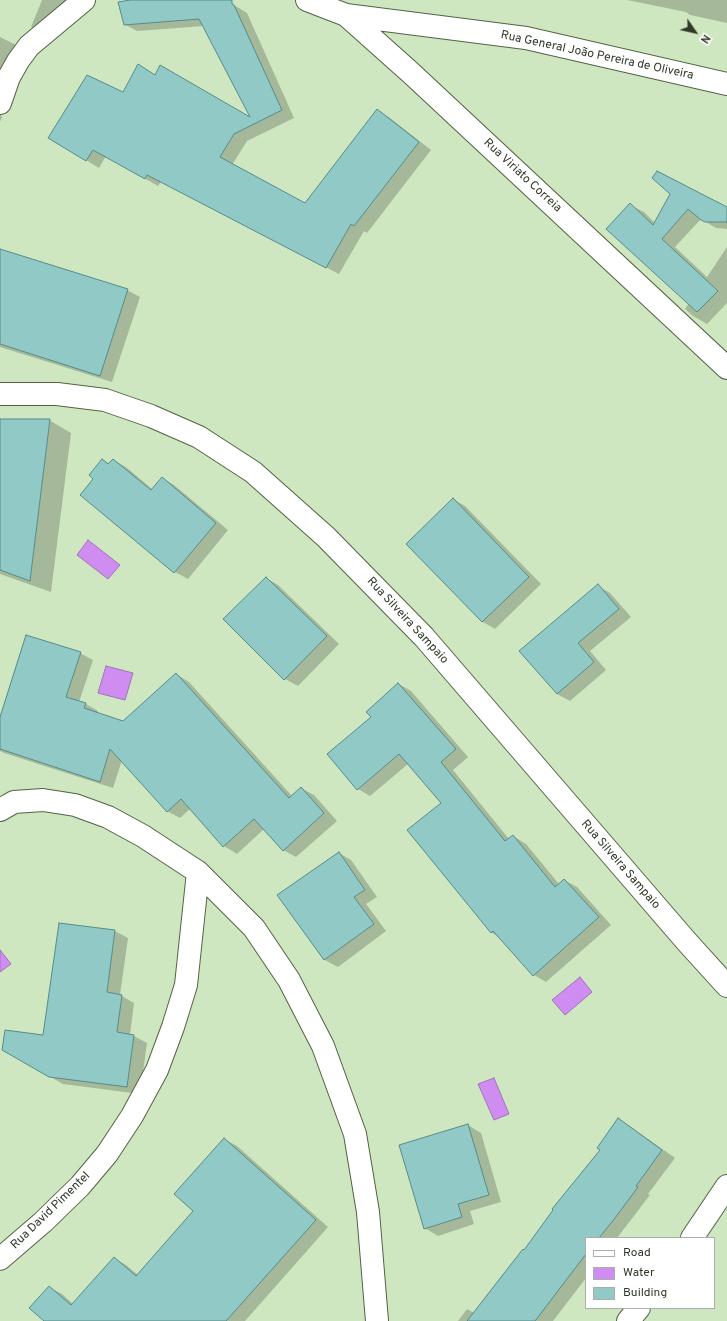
<!DOCTYPE html>
<html>
<head>
<meta charset="utf-8">
<style>
	body { margin:0 }
	#map { position:relative; width:727px; height:1321px; overflow:hidden; background:#cfe7c0; font-family:Overpass,sans-serif }
	canvas { display:block }
	.legend { position:absolute; left:585px; top:1237px; width:130px; height:72px; box-sizing:border-box; background:#fff; border:1px solid #acafa9; margin:0; padding:5px 7px; list-style:none; font-size:12px; color:#2f3829 }
	.legend li { display:flex; align-items:center; gap:8px; height:20px }
	.legend b { width:20px; border:1px solid #acafa9 }
	.north { position:absolute; left:675px; top:12px; width:40px; height:40px; -webkit-text-stroke:3px #fff; paint-order:stroke; rotate:124deg; font-size:11px; font-weight:700; line-height:16px; text-align:center; color:#2f3829 }
	.north::after { content:''; display:block; margin:auto; width:14px; height:18px; background:#2f3829; clip-path:polygon(50% 0,100% 100%,50% 72%,0 100%) }
</style>
</head>
<body>
<div id="map">
<canvas width="727" height="1321"></canvas>
<ul class="legend">
<li><b style="height:5px;background:#fff"></b>Road</li>
<li><b style="height:11px;background:#cf8df2"></b>Water</li>
<li><b style="height:11px;background:#91c9c7"></b>Building</li>
</ul>
<div class="north">N</div>
</div>
<script>
const c = document.querySelector('canvas').getContext('2d');
c.lineJoin = 'round';
function paint(path, color) { c.fillStyle = color; c.fill(path, 'evenodd'); }
const shape = rows => new Path2D(rows.map(r => 'M' + r).join(''));
function trace(path, color, width, dash) { c.strokeStyle = color; c.lineWidth = width; c.lineCap = dash ? 'butt' : 'round'; c.setLineDash(dash || []); c.stroke(path); }
function drawText(font, color, halo, rows, align = 'center') {
  c.font = font + ' Overpass,sans-serif'; c.lineWidth = 3.5; c.setLineDash([]); c.textBaseline = 'middle'; c.strokeStyle = halo; c.fillStyle = color; for (const [text, x, y, turn = 0] of rows) {
    c.save(); c.translate(x, y); c.rotate((+turn || 0) * Math.PI / 180); c.textAlign = isNaN(turn) ? turn : align; if (halo) c.strokeText(text, 0, 0); c.fillText(text, 0, 0); c.restore();
  }
}
const water = shape([
	[88,540,120,565,108,579,77,555,88,540],
	[106,666,133,673,125,700,98,693,106,666],
	[0,950,11,964,0,972,0,950],
	[580,977,592,992,565,1015,552,1000,580,977],
	[494,1078,509,1114,494,1120,478,1084,494,1078]
]);
paint(water, '#cf8df2');
trace(water, '#9f74b6', 1);
paint(shape([
	[42,0,77,0,45,34,31,27],
	[136,0,220,0,234,5,247,13,294,118,247,141,232,165,305,204,377,110,390,118,431,150,367,233,364,231,339,274,161,182,158,186,106,156,99,168,49,137,123,93,155,76,253,119,204,26,137,31,124,24],
	[627,0,727,0,727,23,690,15,686,12],
	[0,37,28,51,0,113,2,117,0,122],
	[671,193,727,208,727,229,716,228,701,219,675,247,707,277,727,247,727,303,707,324,693,316,685,309,689,303,630,205,644,212,655,223],
	[0,250,127,290,140,297,112,382,0,347],
	[0,420,49,420,71,433,51,592,0,574],
	[103,460,110,464,113,460,126,467,152,489,162,478,174,485,228,530,188,579,175,572,82,494,95,479],
	[453,499,465,506,541,584,495,629,483,622,407,544],
	[266,578,278,585,339,644,298,686,285,679],
	[598,586,610,593,631,617,590,651,606,670,570,701,557,694],
	[80,653,93,660,79,702,86,704,98,711,97,713,124,722,176,674,189,682,292,796,301,788,314,795,337,821,296,857,283,850,264,829,237,854,224,846,190,809,180,818,167,811,122,760,113,788,4,753,0,751,0,720],
	[399,684,411,691,468,757,453,770,509,839,513,836,526,844,559,884,564,880,577,887,611,925,546,982,534,975,501,938,492,933,409,831,442,803,408,764,370,796,358,789,372,717],
	[339,853,351,860,377,897,366,904,386,931,338,967,325,960,279,895],
	[60,924,115,931,128,938,120,995,134,1003,130,1035,134,1036,147,1043,140,1094,63,1084,3,1050,44,1036],
	[619,1119,631,1127,675,1158,648,1194,650,1195,617,1238,586,1238,586,1278,553,1321,458,1321,467,1309,474,1313,524,1251,601,1149],
	[468,1125,481,1133,501,1202,470,1211,474,1224,438,1236,425,1228],
	[224,1139,237,1146,328,1227,245,1321,45,1321,49,1287,62,1294,73,1304,114,1258,126,1265,138,1275,195,1211]
]), '#0003');
const building = shape([
	[130,0,232,0,232,4,234,5,282,110,234,134,220,157,305,203,377,109,419,142,354,226,351,224,326,268,147,175,145,179,93,150,86,161,48,138,87,75,123,92,138,64,155,75,160,65,250,117,199,19,124,25,118,2,130,0],
	[657,171,727,207,727,222,705,222,701,220,688,209,662,239,718,291,697,312,606,229,630,203,653,225,670,194,652,178,657,171],
	[0,249,128,289,100,376,0,344,0,249],
	[0,419,50,419,30,581,0,570,0,419],
	[102,459,108,464,113,459,151,490,162,477,216,523,174,573,80,495,93,479,89,475,102,459],
	[453,498,529,577,482,622,406,544,453,498],
	[266,577,327,636,284,680,223,619,266,577],
	[598,584,619,609,578,643,594,662,557,694,519,651,598,584],
	[26,635,81,652,66,697,86,703,84,708,123,721,176,673,289,798,301,787,324,813,283,851,254,819,223,847,181,799,167,812,110,749,100,782,0,749,0,717,26,635],
	[398,683,456,749,441,762,505,841,513,835,555,887,564,879,599,917,533,976,493,931,491,933,407,830,441,803,399,754,357,790,327,754,371,717,366,712,398,683],
	[339,852,365,890,354,897,374,924,324,960,277,895,339,852],
	[59,923,115,930,107,992,122,995,117,1032,134,1035,127,1087,49,1077,2,1050,5,1030,43,1035,59,923],
	[618,1118,662,1150,636,1186,638,1187,615,1218,599,1238,586,1238,586,1254,535,1321,467,1321,498,1281,523,1249,524,1250,553,1210,552,1209,600,1150,597,1148,618,1118],
	[468,1124,489,1195,458,1204,462,1217,424,1229,399,1145,468,1124],
	[224,1138,316,1220,226,1321,44,1321,29,1308,49,1286,71,1305,114,1257,136,1276,193,1211,174,1194,224,1138]
]);
paint(building, '#91c9c7');
trace(building, '#558b89', 1);
const minor = shape([
	[0,103,9,77,18,61,29,46,84,0],
	[0,394,57,394,105,400,151,416,199,437,253,472,326,537,424,637,687,942,727,986],
	[0,810,14,802,43,800,75,805,108,817,143,836,198,872,254,928,289,980,323,1046,355,1134,368,1212,377,1321],
	[0,1259,43,1222,80,1186,107,1154,132,1116,157,1070,173,1027,186,985,198,872]
]);
const major = shape([
	[307,0,346,15,411,73,727,368],
	[346,15,526,38,727,84],
	[692,1238,727,1186],
	[628,1321,639,1308]
]);
trace(minor, '#506443', 24);
trace(major, '#506443', 24);
trace(minor, '#fff', 22);
trace(major, '#fff', 22);
drawText('12px', '#2f3829', '#fff', [
	["Rua General João Pereira de Oliveira",597,56,12],
	["Rua Viriato Correia",522,176,43],
	["Rua Silveira Sampaio",407,621,47],
	["Rua Silveira Sampaio",620,865,49],
	["Rua David Pimentel",51,1211,-44]
]);
</script>
</body>
</html>
